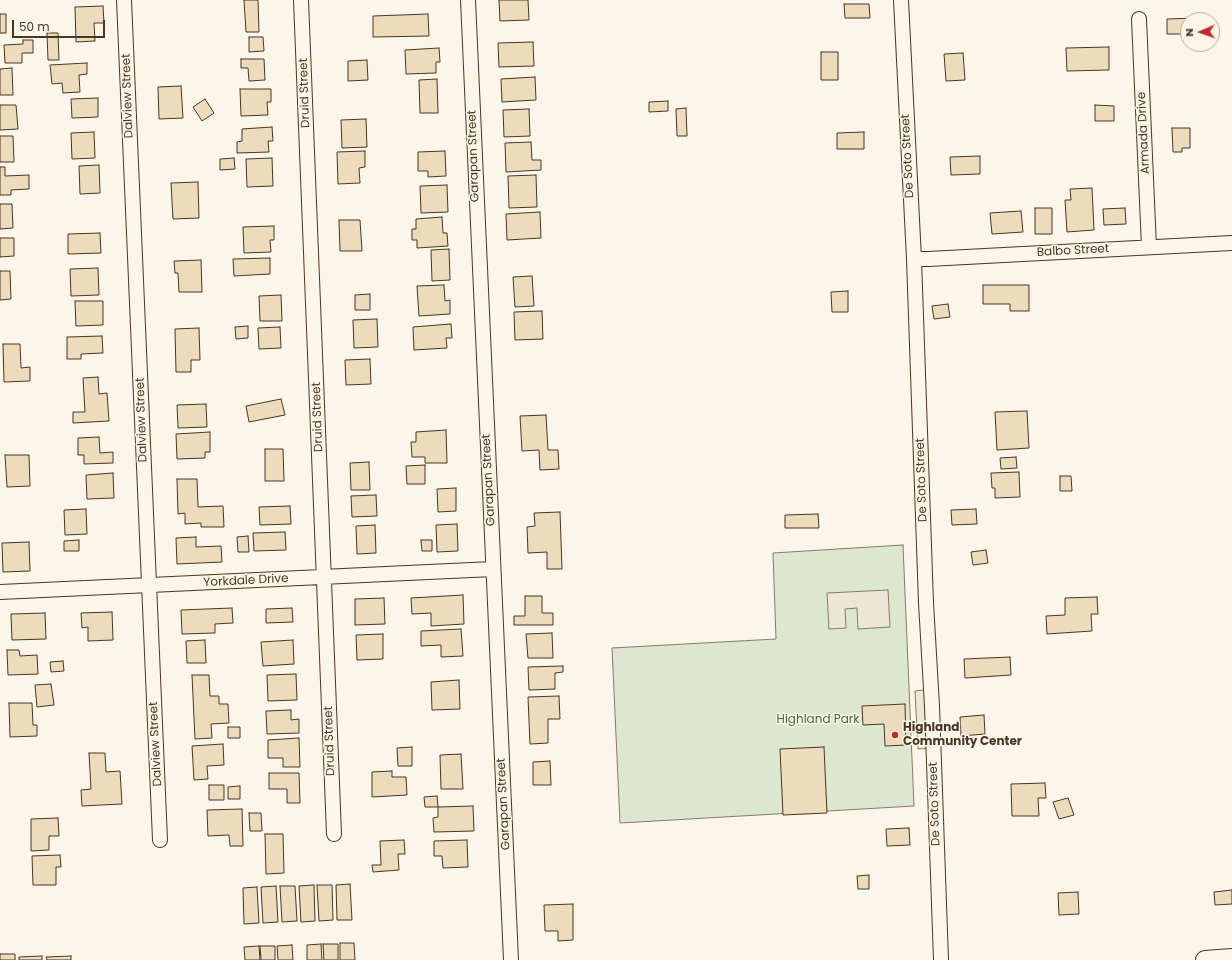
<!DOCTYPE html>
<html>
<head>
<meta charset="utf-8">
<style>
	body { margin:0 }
	#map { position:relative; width:1232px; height:960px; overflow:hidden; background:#fbf6e9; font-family:Poppins,sans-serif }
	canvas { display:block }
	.north { position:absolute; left:1180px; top:12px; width:40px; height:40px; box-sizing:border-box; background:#fbf6e9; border:1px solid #b4a999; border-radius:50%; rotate:268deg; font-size:11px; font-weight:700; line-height:16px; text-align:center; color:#4a3520 }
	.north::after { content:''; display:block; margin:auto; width:14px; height:18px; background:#c62828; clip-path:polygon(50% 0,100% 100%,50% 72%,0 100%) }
	.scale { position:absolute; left:12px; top:20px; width:93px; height:18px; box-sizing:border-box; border:2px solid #4a3520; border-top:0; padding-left:5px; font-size:12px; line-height:14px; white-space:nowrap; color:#4a3520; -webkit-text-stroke:3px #fbf6e9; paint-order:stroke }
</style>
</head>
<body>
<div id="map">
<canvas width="1232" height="960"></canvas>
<div class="north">N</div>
<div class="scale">50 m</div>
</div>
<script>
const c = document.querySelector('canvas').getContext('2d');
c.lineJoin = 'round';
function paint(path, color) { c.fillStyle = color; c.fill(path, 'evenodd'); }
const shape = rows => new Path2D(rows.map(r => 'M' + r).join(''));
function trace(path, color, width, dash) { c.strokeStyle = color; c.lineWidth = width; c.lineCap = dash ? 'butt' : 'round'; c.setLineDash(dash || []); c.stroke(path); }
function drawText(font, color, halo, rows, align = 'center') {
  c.font = font + ' Poppins,sans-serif'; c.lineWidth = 3; c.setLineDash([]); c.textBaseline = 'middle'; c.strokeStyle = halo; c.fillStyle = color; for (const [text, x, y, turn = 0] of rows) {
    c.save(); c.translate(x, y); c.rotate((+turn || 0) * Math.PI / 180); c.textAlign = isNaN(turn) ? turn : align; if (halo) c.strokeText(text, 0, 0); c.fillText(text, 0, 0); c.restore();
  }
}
const green = shape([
	[903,545,914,806,620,823,612,648,776,639,773,553,903,545]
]);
paint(green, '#dce7d0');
trace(green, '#887966', 1);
const parking = shape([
	[888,590,890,627,858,629,857,608,845,609,846,628,829,629,827,593,888,590],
	[931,689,933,748,918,749,915,691,931,689]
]);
paint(parking, '#ede7d9');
trace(parking, '#887966', 1);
const building = shape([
	[244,0,258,0,259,32,246,32,244,0],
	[499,0,528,0,529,20,500,21,499,0],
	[844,4,869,4,870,18,845,18,844,4],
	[103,6,104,23,94,23,95,41,76,42,75,7,103,6],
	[0,14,6,14,6,33,0,33,0,14],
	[428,14,429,36,373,37,373,16,428,14],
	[1196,18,1196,20,1188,20,1188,34,1167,34,1167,19,1196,18],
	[47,33,58,33,59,60,48,60,47,33],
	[249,37,263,37,264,51,249,52,249,37],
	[23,40,33,40,33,53,22,53,22,63,5,63,4,45,23,44,23,40],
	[533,42,534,66,499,67,498,43,533,42],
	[1109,47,1109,70,1067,71,1066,48,1109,47],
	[439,48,440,62,436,62,436,73,406,74,405,50,439,48],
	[821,52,838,52,838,80,821,80,821,52],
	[963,53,965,80,946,81,944,54,963,53],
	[241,59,264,59,265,80,249,81,248,68,241,68,241,59],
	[367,60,368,80,348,81,348,61,367,60],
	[87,63,87,74,79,75,80,92,63,93,62,83,52,84,50,65,87,63],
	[12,68,13,95,0,95,0,69,12,68],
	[535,77,536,100,502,102,501,79,535,77],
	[437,79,438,113,420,113,419,80,437,79],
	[181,86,183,118,159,119,158,87,181,86],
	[240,89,271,89,271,102,267,102,268,115,241,116,240,89],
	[98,98,98,117,72,118,71,99,98,98],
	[205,99,214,113,202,121,193,107,205,99],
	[668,101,668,111,649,112,649,102,668,101],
	[0,105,16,105,18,129,0,130,0,105],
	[1095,105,1114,106,1114,121,1095,121,1095,105],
	[686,108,687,136,677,136,676,109,686,108],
	[529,109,530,136,504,137,503,110,529,109],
	[366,119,367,147,342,148,341,120,366,119],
	[272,127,273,141,268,141,269,152,237,153,237,142,242,141,242,129,272,127],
	[1172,128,1190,128,1190,148,1182,148,1182,152,1173,152,1172,128],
	[94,132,95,158,72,159,71,133,94,132],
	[864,132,864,149,837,149,837,133,864,132],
	[0,136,13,136,14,162,0,162,0,136],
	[531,142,532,160,541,160,541,170,506,172,505,143,531,142],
	[365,151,365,167,359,168,360,183,338,184,337,152,365,151],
	[445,151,446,176,428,177,428,171,418,171,418,152,445,151],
	[980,156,980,174,951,175,950,157,980,156],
	[234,158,235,169,220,170,220,159,234,158],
	[272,158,273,186,247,187,246,159,272,158],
	[99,165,100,193,80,194,79,166,99,165],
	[0,167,5,167,5,176,29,175,29,189,11,190,11,195,0,195,0,167],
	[536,175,537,207,509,208,508,176,536,175],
	[198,182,199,218,173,219,171,183,198,182],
	[447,185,448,212,421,213,420,186,447,185],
	[1092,188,1094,230,1067,232,1065,200,1071,200,1070,189,1092,188],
	[0,204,12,204,13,228,0,229,0,204],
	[1035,208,1052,208,1052,234,1035,234,1035,208],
	[1125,208,1126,224,1104,225,1103,209,1125,208],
	[1021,211,1023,232,992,234,990,213,1021,211],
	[540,212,541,238,507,240,506,214,540,212],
	[442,217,443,233,447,233,448,246,417,248,417,240,412,240,412,229,416,229,416,219,442,217],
	[339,220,360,220,362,251,340,251,339,220],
	[274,226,274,240,270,240,271,252,244,253,243,227,274,226],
	[100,233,101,253,68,254,68,234,100,233],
	[0,238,14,238,14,256,0,257,0,238],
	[449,249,450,280,432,281,431,250,449,249],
	[270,258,270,274,234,276,233,259,270,258],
	[201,260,202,292,179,292,178,273,175,273,174,261,201,260],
	[98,268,99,295,71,296,70,269,98,268],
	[0,271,10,271,11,299,0,300,0,271],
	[532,276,534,306,515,307,513,277,532,276],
	[444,285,445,301,450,300,450,314,419,316,417,286,444,285],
	[983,285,1029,285,1029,311,1010,311,1010,304,983,304,983,285],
	[848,291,848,312,832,312,831,292,848,291],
	[370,294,370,310,355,310,355,295,370,294],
	[281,295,282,321,260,321,259,296,281,295],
	[75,301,103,301,103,325,76,326,75,301],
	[948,304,950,317,934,319,932,306,948,304],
	[542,311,543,339,515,340,514,312,542,311],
	[377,319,378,347,354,348,353,320,377,319],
	[451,324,452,338,446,338,447,348,414,350,413,327,451,324],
	[248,326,248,338,236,339,235,327,248,326],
	[280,327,281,348,259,349,258,328,280,327],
	[199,328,200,360,191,360,191,372,176,372,175,329,199,328],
	[102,336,103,353,81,354,81,359,67,359,67,337,102,336],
	[3,344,20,344,21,368,30,367,30,381,4,382,3,344],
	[370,359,371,384,346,385,345,360,370,359],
	[98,377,99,394,107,393,109,421,73,423,73,412,85,412,83,378,98,377],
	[281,399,285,415,249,422,246,406,281,399],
	[206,404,207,427,178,428,177,405,206,404],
	[1027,411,1029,448,997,450,995,412,1027,411],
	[546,415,548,450,558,450,559,469,540,470,539,450,522,451,520,416,546,415],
	[446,430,447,463,425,463,425,457,412,457,411,442,416,442,416,432,446,430],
	[210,432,210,452,205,452,205,458,177,459,176,434,210,432],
	[99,437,100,453,113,452,113,463,84,464,84,455,78,455,78,438,99,437],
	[265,449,283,449,284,481,265,481,265,449],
	[5,455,29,455,30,486,7,487,5,455],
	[1016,457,1017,468,1001,469,1000,458,1016,457],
	[369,462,370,490,351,490,350,463,369,462],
	[425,465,425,484,407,484,406,466,425,465],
	[1019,472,1020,497,995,498,995,488,992,488,991,473,1019,472],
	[113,473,114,498,87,499,86,475,113,473],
	[1060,476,1071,476,1072,491,1060,491,1060,476],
	[177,479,197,479,198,507,223,506,224,527,201,527,201,523,185,524,185,513,178,514,177,479],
	[456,488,456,511,438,512,437,489,456,488],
	[376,495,377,516,352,517,351,496,376,495],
	[290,506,291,524,260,525,259,507,290,506],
	[86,509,87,534,65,535,64,510,86,509],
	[976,509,977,524,952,525,951,510,976,509],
	[560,512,562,569,547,569,547,552,528,553,527,527,535,526,534,513,560,512],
	[818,514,819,528,785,528,785,515,818,514],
	[457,524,458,551,437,552,436,525,457,524],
	[375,525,376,553,357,554,356,526,375,525],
	[285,532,286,550,254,551,253,533,285,532],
	[248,536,249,552,238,552,237,537,248,536],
	[196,537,196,547,221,546,222,562,177,564,176,538,196,537],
	[79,540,79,551,64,551,64,541,79,540],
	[421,540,432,540,432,551,422,551,421,540],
	[29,542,30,571,3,572,2,543,29,542],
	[986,550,988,563,973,565,971,552,986,550],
	[463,595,464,624,431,626,431,613,412,614,411,598,463,595],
	[525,596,542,596,542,613,553,613,553,625,514,625,514,616,525,616,525,596],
	[1097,597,1098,614,1091,614,1092,631,1047,634,1046,616,1065,615,1065,598,1097,597],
	[384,598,385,624,355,625,355,599,384,598],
	[232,608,233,623,215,624,215,633,182,634,181,610,232,608],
	[292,608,293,622,266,623,266,609,292,608],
	[112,612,113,640,88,641,88,627,82,628,81,613,112,612],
	[45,613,46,639,12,640,11,614,45,613],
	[461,629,463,656,441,657,441,645,421,646,421,631,461,629],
	[552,633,553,658,528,658,526,634,552,633],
	[383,634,383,659,357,660,356,635,383,634],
	[205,640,206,663,187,663,186,641,205,640],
	[293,640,294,664,263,666,261,642,293,640],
	[7,650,19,650,20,656,37,655,38,674,8,675,7,650],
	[1010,657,1011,675,965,678,964,659,1010,657],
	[63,661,64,671,51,672,50,662,63,661],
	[563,666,563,672,555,673,555,689,529,690,528,667,563,666],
	[296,674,297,700,268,701,267,675,296,674],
	[192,675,209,675,210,696,219,696,219,704,228,704,229,723,211,724,212,738,195,739,192,675],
	[459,680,460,709,432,710,431,682,459,680],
	[51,684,54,705,37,707,35,685,51,684],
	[559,696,560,719,548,719,548,743,530,744,528,697,559,696],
	[9,703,32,703,33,725,37,725,37,736,10,737,9,703],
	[905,704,906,745,885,746,884,724,863,725,862,706,905,704],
	[291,710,291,720,299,719,299,733,267,734,266,711,291,710],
	[984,715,985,734,961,736,960,717,984,715],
	[228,727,240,727,240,738,228,738,228,727],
	[299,738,300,767,283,767,283,758,268,758,268,740,299,738],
	[223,744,224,765,207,766,208,779,194,780,192,746,223,744],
	[412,747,412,766,398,766,397,748,412,747],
	[824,747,827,813,783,815,780,749,824,747],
	[89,753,105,753,106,772,120,771,122,804,82,806,81,790,91,789,89,753],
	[461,754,463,789,441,789,440,755,461,754],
	[550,761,551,785,533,785,533,762,550,761],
	[392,771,392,777,406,777,407,795,372,797,372,772,392,771],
	[269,773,299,773,300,803,287,803,287,789,269,789,269,773],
	[1045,783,1046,798,1038,798,1039,816,1012,816,1011,784,1045,783],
	[209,785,224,785,224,800,209,800,209,785],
	[240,786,240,799,228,799,228,787,240,786],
	[437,796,438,807,425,807,424,797,437,796],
	[1068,798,1074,815,1059,819,1053,802,1068,798],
	[473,806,474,831,434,832,433,818,438,817,438,807,473,806],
	[242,809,243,846,230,846,229,835,208,836,207,810,242,809],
	[249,813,261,813,262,831,250,831,249,813],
	[58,818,59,836,49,836,49,850,31,851,31,819,58,818],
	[909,828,910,845,887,846,886,829,909,828],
	[265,834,283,834,284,873,266,874,265,834],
	[404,840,405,854,398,854,399,870,373,872,372,865,381,865,380,841,404,840],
	[467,840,468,867,443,868,442,856,434,856,434,841,467,840],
	[60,855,61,867,56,867,56,885,33,885,32,856,60,855],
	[869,875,869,889,858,889,857,876,869,875],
	[350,884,352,920,337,920,336,885,350,884],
	[314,885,315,921,301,922,299,886,314,885],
	[317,885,332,885,333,920,319,921,317,885],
	[276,886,278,922,263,923,261,887,276,886],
	[280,886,295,886,297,921,282,922,280,886],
	[257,887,259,923,244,924,243,888,257,887],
	[1232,890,1232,904,1215,905,1214,892,1232,890],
	[1078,892,1079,914,1059,915,1058,893,1078,892],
	[573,904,573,940,558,941,558,931,545,931,544,905,573,904],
	[340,943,354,943,355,960,340,960,340,943],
	[321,944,322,960,307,960,307,945,321,944],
	[323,944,338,944,338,960,324,960,323,944],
	[292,945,293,960,278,960,277,946,292,945],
	[259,946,260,960,245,960,244,947,259,946],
	[260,946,275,946,275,960,261,960,260,946],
	[0,954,15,954,15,960,0,960,0,954],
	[42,956,42,960,19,960,19,957,42,956],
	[71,956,71,960,47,960,46,957,71,956]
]);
paint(building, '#ecdcbc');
trace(building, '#4a3520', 1);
const minor = shape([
	[124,0,160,840],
	[301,0,334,834],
	[468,0,511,960],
	[901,0,914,259,926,603,932,706,941,960],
	[1139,19,1149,247],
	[914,259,928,259,1232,243],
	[0,592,493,569]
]);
const major = shape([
	[1205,960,1232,958]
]);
trace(minor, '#4a3520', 16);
trace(major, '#4a3520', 20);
trace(minor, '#fbf6e9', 14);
trace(major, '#fbf6e9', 18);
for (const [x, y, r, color] of [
	[895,735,4,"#c62828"]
]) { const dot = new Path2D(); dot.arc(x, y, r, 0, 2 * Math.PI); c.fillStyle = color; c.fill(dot); trace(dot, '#fbf6e9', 1.5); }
drawText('12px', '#4a3520', '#fbf6e9', [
	["Druid Street",305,93,-92],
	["Dalview Street",128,96,-92],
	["Armada Drive",1144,133,-93],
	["Garapan Street",474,156,-92],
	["De Soto Street",908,156,-93],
	["Balbo Street",1073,251,-3],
	["Druid Street",318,417,-92],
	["Dalview Street",142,420,-92],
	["Garapan Street",489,480,-93],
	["De Soto Street",922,480,-92],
	["Yorkdale Drive",246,581,-3],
	["Druid Street",330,741,-92],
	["Dalview Street",156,744,-93],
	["Garapan Street",504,804,-93],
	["De Soto Street",935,804,-92]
]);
drawText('12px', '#436837', '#fbf6e9', [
	["Highland Park",818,720]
]);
drawText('bold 12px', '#4a3520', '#fbf6e9', [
	["Highland",903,728],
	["Community Center",903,742]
], 'left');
</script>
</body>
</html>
